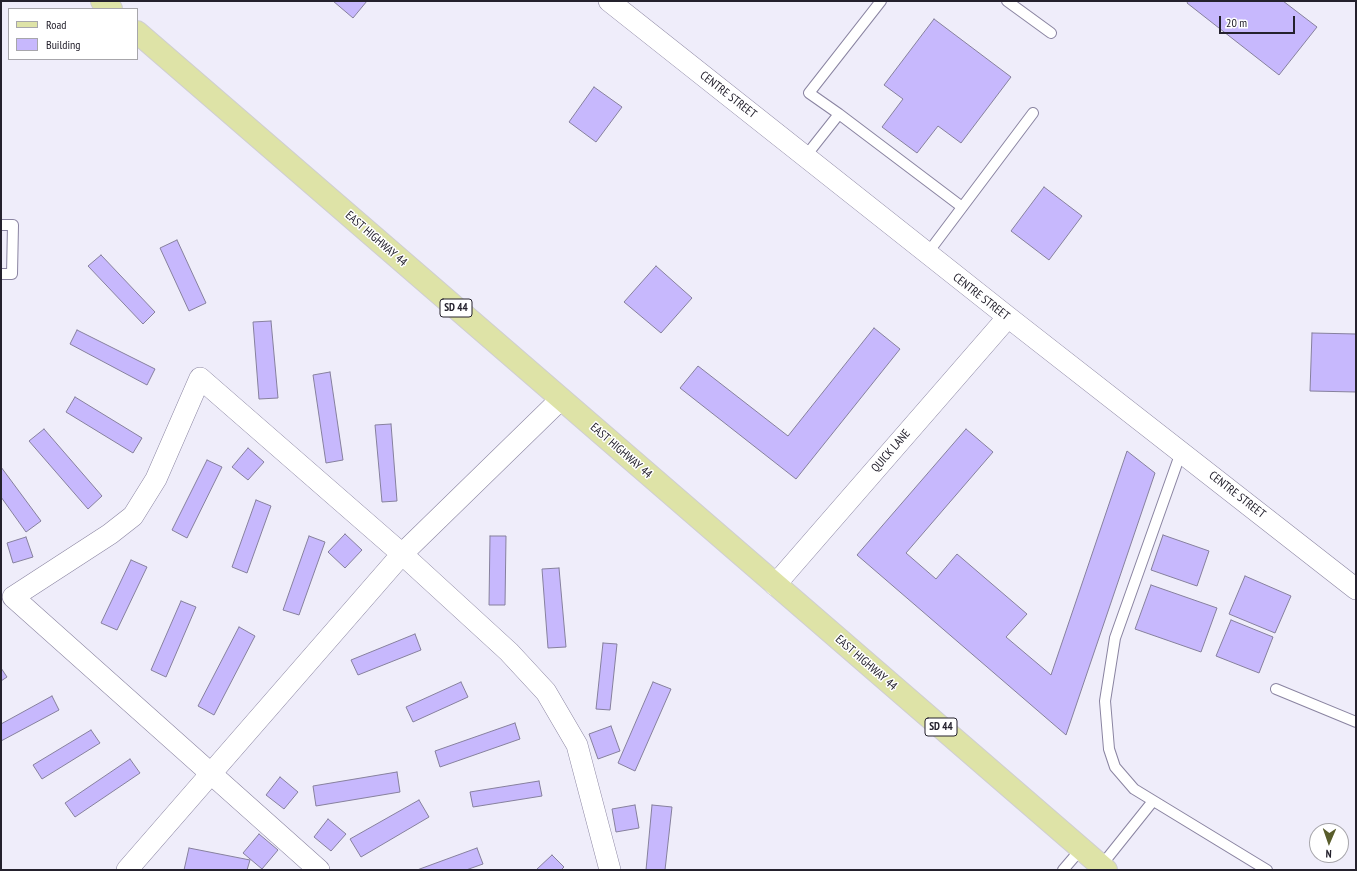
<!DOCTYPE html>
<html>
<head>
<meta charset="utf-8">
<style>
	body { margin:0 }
	#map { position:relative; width:1357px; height:871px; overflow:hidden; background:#efedfa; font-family:"PT Sans Narrow",sans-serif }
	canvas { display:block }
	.frame { position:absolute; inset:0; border:2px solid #24212d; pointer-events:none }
	.legend { position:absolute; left:8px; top:8px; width:130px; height:52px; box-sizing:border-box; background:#fff; border:1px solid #a7a6ab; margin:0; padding:5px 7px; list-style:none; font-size:12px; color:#24212d }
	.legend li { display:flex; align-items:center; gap:8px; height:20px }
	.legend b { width:20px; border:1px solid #a7a6ab }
	.north { position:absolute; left:1309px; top:823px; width:40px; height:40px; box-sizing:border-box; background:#fff; border:1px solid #a7a6ab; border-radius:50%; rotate:182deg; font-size:11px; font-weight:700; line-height:16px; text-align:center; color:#24212d }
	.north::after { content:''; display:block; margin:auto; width:14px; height:18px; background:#595d2b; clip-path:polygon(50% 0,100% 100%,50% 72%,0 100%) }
	.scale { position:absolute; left:1219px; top:16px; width:76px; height:18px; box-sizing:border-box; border:2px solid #24212d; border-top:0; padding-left:5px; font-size:12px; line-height:14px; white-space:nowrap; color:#24212d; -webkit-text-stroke:3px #fff; paint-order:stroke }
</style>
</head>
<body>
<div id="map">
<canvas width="1357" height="871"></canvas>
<div class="frame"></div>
<ul class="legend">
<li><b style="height:5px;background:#dee3a7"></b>Road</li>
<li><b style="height:11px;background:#c7b8fd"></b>Building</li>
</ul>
<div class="north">N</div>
<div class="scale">20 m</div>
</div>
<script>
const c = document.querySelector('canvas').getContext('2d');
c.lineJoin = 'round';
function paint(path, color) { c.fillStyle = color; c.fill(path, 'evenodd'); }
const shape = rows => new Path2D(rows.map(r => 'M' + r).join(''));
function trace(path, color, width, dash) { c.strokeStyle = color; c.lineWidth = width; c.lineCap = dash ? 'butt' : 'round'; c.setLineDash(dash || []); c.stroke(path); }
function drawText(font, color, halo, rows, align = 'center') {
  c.font = font + ' "PT Sans Narrow",sans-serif'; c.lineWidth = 3; c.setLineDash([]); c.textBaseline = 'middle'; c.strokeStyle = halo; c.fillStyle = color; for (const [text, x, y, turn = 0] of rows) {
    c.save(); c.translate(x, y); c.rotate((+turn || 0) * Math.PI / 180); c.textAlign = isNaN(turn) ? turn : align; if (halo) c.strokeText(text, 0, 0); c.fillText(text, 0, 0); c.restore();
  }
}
const building = shape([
	[333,1,367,1,353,18,333,1],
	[1188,1,1283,1,1317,27,1279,75,1187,3,1188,1],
	[934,19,1011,77,961,143,938,126,917,153,882,127,903,99,884,85,934,19],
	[594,87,622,107,596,142,569,122,594,87],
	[1044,187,1082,216,1049,260,1011,231,1044,187],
	[177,240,206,303,189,311,160,248,177,240],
	[101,255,155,312,143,324,88,266,101,255],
	[656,266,692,298,661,333,624,302,656,266],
	[271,321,278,398,259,399,253,322,271,321],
	[874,328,900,349,796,479,680,388,698,366,788,436,874,328],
	[77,330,155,369,147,385,70,344,77,330],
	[1312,333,1356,334,1356,392,1310,391,1312,333],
	[330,372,343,460,326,463,313,375,330,372],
	[75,397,142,438,133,453,66,412,75,397],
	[391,424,397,501,382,502,375,425,391,424],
	[44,429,102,496,88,509,29,441,44,429],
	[966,429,993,452,906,553,936,579,957,554,1027,614,1006,637,1051,675,1127,451,1155,473,1066,735,857,555,966,429],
	[248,448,264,462,248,480,232,467,248,448],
	[207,460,222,467,187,538,172,530,207,460],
	[1,467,41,521,26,532,1,497,1,467],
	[256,500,271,506,247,573,232,567,256,500],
	[345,534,362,550,345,568,328,552,345,534],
	[1163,535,1209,551,1197,586,1151,570,1163,535],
	[309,536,325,542,299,615,283,610,309,536],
	[490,536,506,536,505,605,489,605,490,536],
	[26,537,33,557,13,563,7,543,26,537],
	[131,560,147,567,117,630,101,623,131,560],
	[559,568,566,647,548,648,542,569,559,568],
	[1245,576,1291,596,1275,633,1229,614,1245,576],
	[1151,585,1217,608,1201,652,1135,629,1151,585],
	[181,601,196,607,166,677,151,670,181,601],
	[1231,620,1273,637,1259,673,1216,656,1231,620],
	[239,627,255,636,214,715,198,706,239,627],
	[415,634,421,650,358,675,351,660,415,634],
	[603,643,617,644,610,710,596,709,603,643],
	[1,668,7,677,1,681,1,668],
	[461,682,468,697,413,722,406,707,461,682],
	[653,682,671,689,635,771,618,763,653,682],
	[52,696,59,710,1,741,1,724,52,696],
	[515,723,520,739,440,767,435,751,515,723],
	[611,726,620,751,598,759,589,734,611,726],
	[91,730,100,743,42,779,33,765,91,730],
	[130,759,140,773,75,817,65,803,130,759],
	[397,772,400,792,316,806,313,786,397,772],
	[280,777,298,792,284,809,266,795,280,777],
	[539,781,542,796,473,807,470,792,539,781],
	[419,800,429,817,361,857,350,839,419,800],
	[635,805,639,828,616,832,612,809,635,805],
	[652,805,672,807,665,870,646,870,652,805],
	[328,819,346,834,331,851,314,837,328,819],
	[259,834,278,850,262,869,243,853,259,834],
	[189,848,250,860,247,870,184,870,189,848],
	[477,848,483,864,466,870,417,870,477,848],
	[552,855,564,867,561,870,536,870,552,855]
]);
paint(building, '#c7b8fd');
trace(building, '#86809d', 1);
const service = shape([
	[1007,1,1051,33],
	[839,114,809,93,881,1],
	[805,157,839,114,962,207],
	[1,225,13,225,12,274,1,274],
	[927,254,1033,113],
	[1181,452,1115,638,1105,701,1109,749,1115,767,1134,789,1267,870],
	[1276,689,1356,722],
	[1101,866,1153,801],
	[1063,870,1081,849]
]);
const minor = shape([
	[609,1,1008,317,1356,589],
	[775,585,1008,317],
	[127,870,402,554,561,399],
	[319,870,13,597,110,534,133,516,156,479,200,378,402,554,509,652,546,692,577,745,610,870]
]);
const primary = shape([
	[102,1,111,9],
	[137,32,1106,870]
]);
trace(service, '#8a84a1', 12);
trace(minor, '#8a84a1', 22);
trace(primary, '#cfced1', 24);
trace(service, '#fff', 10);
trace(minor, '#fff', 21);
trace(primary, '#dee3a7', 22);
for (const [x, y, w] of [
	[456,308,32],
	[941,727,32]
]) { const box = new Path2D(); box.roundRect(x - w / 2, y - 9, w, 18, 3); c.fillStyle = '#fff'; c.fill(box); trace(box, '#24212d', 1); }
drawText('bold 11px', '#24212d', null, [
	["SD 44",456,308],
	["SD 44",941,727]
]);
drawText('12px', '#24212d', '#fff', [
	["CENTRE STREET",728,95,38],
	["EAST HIGHWAY 44",376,239,41],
	["CENTRE STREET",981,297,38],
	["EAST HIGHWAY 44",621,451,41],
	["QUICK LANE",891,451,-49],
	["CENTRE STREET",1237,495,38],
	["EAST HIGHWAY 44",866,663,41]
]);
</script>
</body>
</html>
